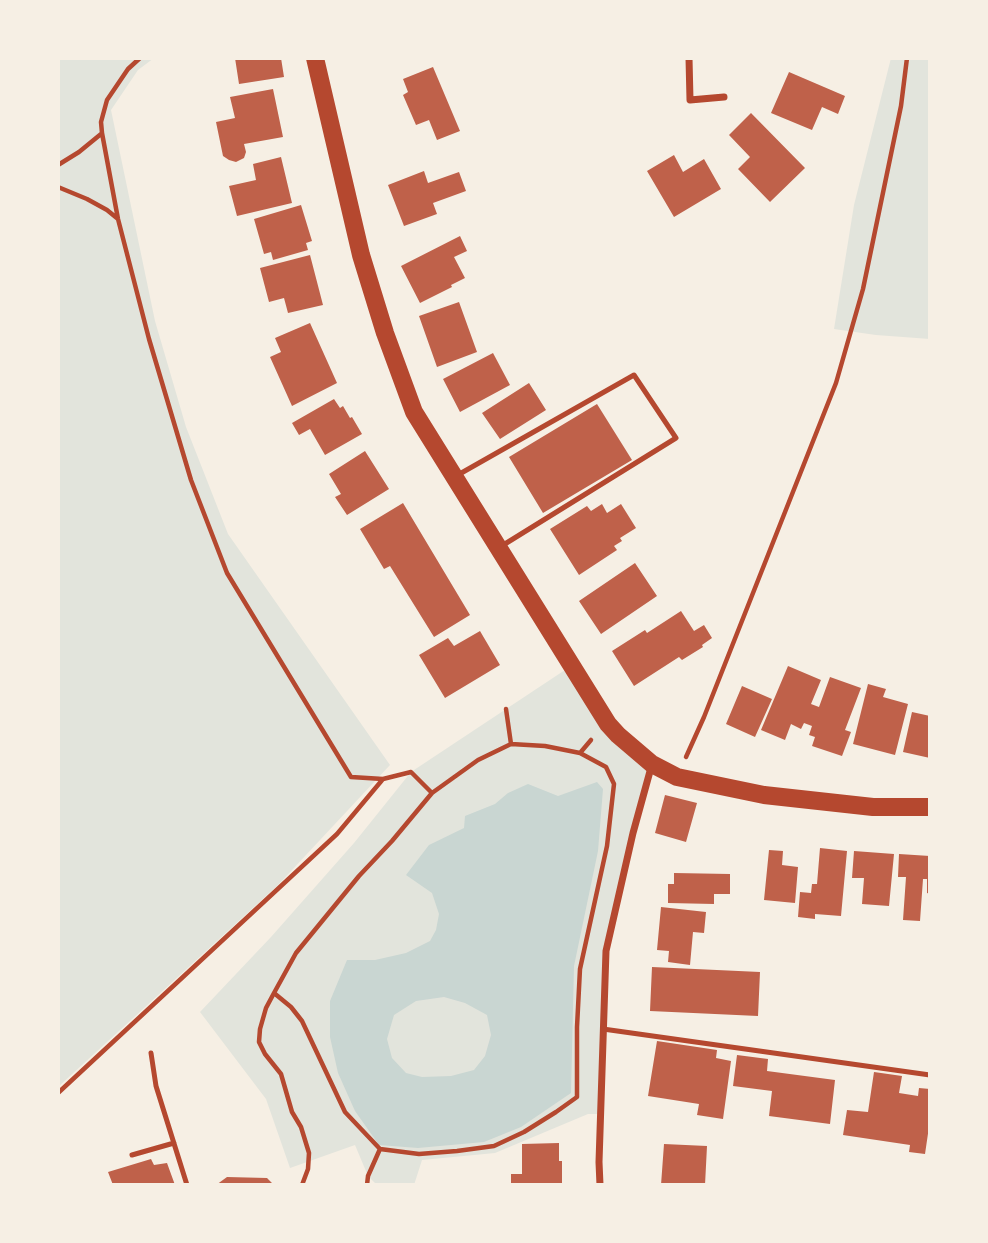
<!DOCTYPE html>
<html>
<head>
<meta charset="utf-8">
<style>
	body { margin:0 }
	#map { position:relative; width:988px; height:1243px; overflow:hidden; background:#f6efe4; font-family:Ubuntu,sans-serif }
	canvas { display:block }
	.frame { position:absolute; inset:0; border:60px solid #f6efe4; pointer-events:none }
</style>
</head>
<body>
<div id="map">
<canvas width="988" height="1243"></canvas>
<div class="frame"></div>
</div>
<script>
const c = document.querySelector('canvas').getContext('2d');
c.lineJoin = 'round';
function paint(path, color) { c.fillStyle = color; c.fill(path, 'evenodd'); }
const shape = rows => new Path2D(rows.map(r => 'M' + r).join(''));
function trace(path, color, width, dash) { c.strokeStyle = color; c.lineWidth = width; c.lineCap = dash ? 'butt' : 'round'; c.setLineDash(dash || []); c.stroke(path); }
paint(shape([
	[58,58,154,58,138,70,111,110,155,321,186,427,228,534,390,765,278,885,58,1087],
	[891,58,930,58,930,339,876,335,834,329,854,205],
	[568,668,652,764,606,951,601,1114,588,1114,495,1153,422,1160,414,1185,377,1185,368,1176,355,1145,290,1168,266,1099,200,1012,271,937,354,843,411,772]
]), '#e2e4dc');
paint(shape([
	[597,782,603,789,598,851,574,966,571,1093,521,1127,484,1142,418,1148,379,1145,355,1111,338,1073,330,1037,330,1001,347,960,375,960,406,953,430,941,436,930,439,914,432,893,406,875,429,845,464,828,465,816,495,804,508,793,528,784,558,796],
	[444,997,465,1003,487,1015,491,1035,485,1056,474,1070,451,1076,422,1077,406,1073,392,1058,387,1039,394,1015,416,1001]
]), '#c9d6d2');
paint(shape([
	[235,58,281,58,284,77,239,84],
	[433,67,460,131,437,140,429,120,416,125,403,95,408,92,403,79],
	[789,72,845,96,838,114,822,107,812,130,771,113],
	[273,89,283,137,244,144,246,152,244,158,236,162,229,160,223,156,216,122,235,118,230,97],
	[751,113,805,168,770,202,738,169,750,157,729,135],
	[674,155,683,172,704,159,721,189,674,217,647,171],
	[281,157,292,203,237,216,229,186,256,180,253,164],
	[424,171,428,183,459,172,466,191,433,203,437,214,404,226,388,185],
	[301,205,312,241,306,243,308,250,273,260,271,252,264,254,254,219],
	[460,236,467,251,454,257,465,278,451,285,452,287,420,303,401,266],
	[310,255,323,305,288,313,284,298,269,302,260,268],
	[459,302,477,352,437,367,419,316],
	[310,323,337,383,292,406,270,357,281,352,275,338],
	[493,353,510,385,460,412,443,379],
	[529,383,546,410,500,439,482,413],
	[334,399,340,408,343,406,350,418,352,417,362,434,325,455,310,429,299,435,292,423],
	[597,404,632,460,543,513,509,457],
	[365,451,389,489,347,515,335,497,341,494,329,474],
	[403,503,470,615,434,637,390,566,384,569,360,529],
	[602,504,607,513,621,504,636,528,620,538,622,541,614,546,617,550,579,575,550,529,587,506,591,511],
	[635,563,657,596,601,634,579,601],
	[681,611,694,631,704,625,712,638,702,645,703,647,682,660,679,657,634,686,612,651,645,630,647,633],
	[480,631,500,665,445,698,419,655,448,638,454,646],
	[788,666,821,680,811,704,819,707,830,677,861,688,845,730,851,732,842,756,812,746,815,737,809,735,812,726,804,723,801,729,791,724,785,740,761,730],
	[868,684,886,689,883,697,908,704,895,755,853,744],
	[742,686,772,699,755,737,726,724],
	[912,712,930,716,930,758,903,752],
	[665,795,697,803,686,842,655,833],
	[820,848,847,851,841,916,815,914,815,919,798,917,800,892,811,893,812,884,817,884],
	[769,850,783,851,782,865,798,867,795,903,764,900],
	[854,851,894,854,889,906,862,904,864,878,852,878],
	[899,854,930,856,930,894,927,893,927,879,923,879,920,921,903,920,906,877,898,877],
	[674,873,730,874,730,894,714,894,714,904,668,903,668,884,674,884],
	[661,907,706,912,704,933,693,932,690,965,668,962,669,951,657,950],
	[652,967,760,972,758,1016,650,1011],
	[657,1041,717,1050,716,1058,731,1061,723,1119,697,1115,699,1104,648,1096],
	[737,1055,768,1059,767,1071,835,1080,830,1124,769,1116,772,1091,733,1086],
	[874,1072,902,1076,899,1093,918,1096,919,1088,930,1089,930,1120,925,1154,909,1152,910,1145,843,1135,847,1110,868,1112],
	[559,1143,559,1161,562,1161,562,1185,511,1185,511,1174,522,1174,522,1144],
	[664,1144,707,1146,705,1185,661,1185],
	[151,1159,154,1165,167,1163,175,1185,113,1185,108,1172],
	[227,1177,267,1178,274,1185,216,1185]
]), '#bf614a');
trace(shape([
	[140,58,128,69,107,100,101,122,102,133,118,219,149,339,191,480,227,573,351,777,383,779],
	[58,165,79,152,101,134],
	[58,187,87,199,107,210,118,219],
	[506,709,511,744],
	[580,753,591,740],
	[686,757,704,717,836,383,863,289,901,106,907,58],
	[274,993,291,1007,302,1021,345,1112,380,1149,419,1154,457,1151,494,1146,524,1132,556,1112,577,1097,577,1027,580,969,607,846,614,784,606,767,580,753,545,746,511,744,478,760,432,793,392,841,359,876,296,953,274,993,266,1008,260,1029,259,1042,265,1054,281,1074,292,1112,301,1127,309,1153,308,1169,302,1185],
	[58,1093,337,834,383,779,411,772,432,793],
	[367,1185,368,1176,380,1149]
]), '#b5482f', 4.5);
trace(shape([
	[456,476,634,375,676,438,500,547],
	[603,1029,930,1075],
	[151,1053,156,1086,187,1185],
	[132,1155,174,1143]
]), '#b5482f', 5);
trace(shape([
	[689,58,690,100,724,97],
	[600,1185,599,1162,606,951,633,833,652,764]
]), '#b5482f', 7);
trace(shape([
	[315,58,361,255,385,333,414,412,608,724,618,735,652,764,677,777,764,795,873,807,930,807]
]), '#b5482f', 18);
</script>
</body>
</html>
